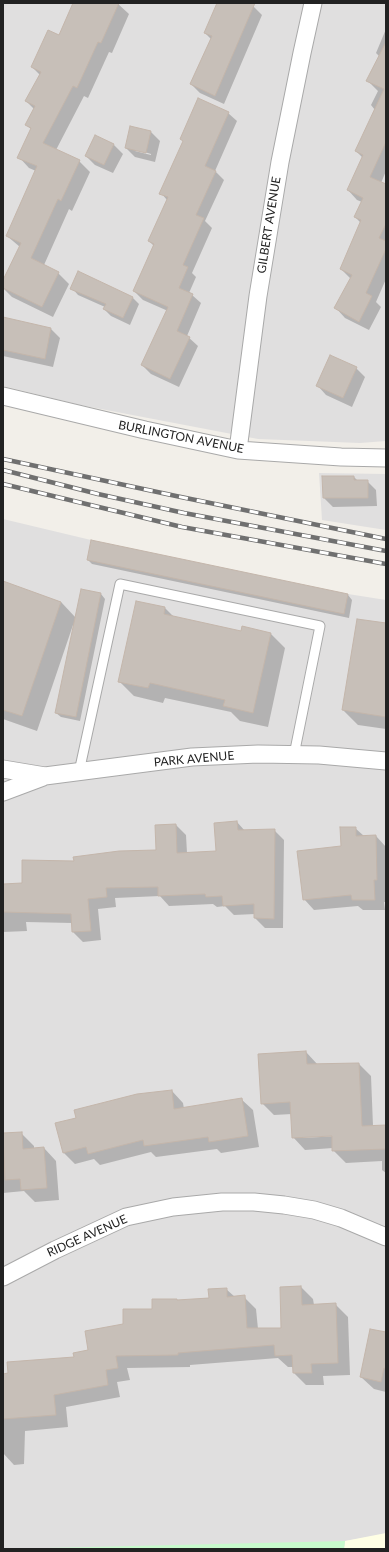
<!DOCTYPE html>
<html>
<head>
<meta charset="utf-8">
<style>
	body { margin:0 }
	#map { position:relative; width:389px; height:1552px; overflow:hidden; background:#f2efe9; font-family:Lato,sans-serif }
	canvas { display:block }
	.frame { position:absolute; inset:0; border:4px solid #222; pointer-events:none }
</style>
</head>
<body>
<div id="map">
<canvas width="389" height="1552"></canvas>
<div class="frame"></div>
</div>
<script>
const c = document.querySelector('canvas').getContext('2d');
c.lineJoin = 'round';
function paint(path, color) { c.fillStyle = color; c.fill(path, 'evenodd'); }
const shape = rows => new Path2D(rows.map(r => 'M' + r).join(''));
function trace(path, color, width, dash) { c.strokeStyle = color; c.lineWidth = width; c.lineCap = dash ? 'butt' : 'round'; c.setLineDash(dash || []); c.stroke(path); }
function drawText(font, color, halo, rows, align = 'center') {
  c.font = font + ' Lato,sans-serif'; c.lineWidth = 3.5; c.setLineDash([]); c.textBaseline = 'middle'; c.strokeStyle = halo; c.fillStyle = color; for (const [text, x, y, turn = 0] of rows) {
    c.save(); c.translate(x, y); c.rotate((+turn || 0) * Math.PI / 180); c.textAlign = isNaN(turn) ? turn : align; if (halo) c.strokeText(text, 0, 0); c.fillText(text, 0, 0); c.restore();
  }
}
paint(shape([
	[3,3,386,3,386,441,360,443,258,439,80,405,3,386],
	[319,473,386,474,386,530,322,520],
	[3,519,91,540,348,594,386,600,386,1534,346,1541,344,1549,3,1549]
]), '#e0dfdf');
paint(shape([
	[386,1533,386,1549,344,1549,345,1541]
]), '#ffffe5');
paint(shape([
	[345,1541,344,1549,4,1549]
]), '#c8facc');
paint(shape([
	[74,3,117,3,129,14,112,53,109,52,88,98,84,96,56,150,79,161,90,172,72,211,69,209,44,265,58,273,69,284,53,317,12,297,3,288,3,282,20,247,7,236,36,171,29,168,19,157,31,129,26,125,34,109,26,101,40,75,32,67,59,36],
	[218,3,245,3,253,6,262,15,224,104,200,93,191,84,211,39,205,33],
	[386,29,386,171,381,183,386,185,386,279,376,302,381,307,369,330,345,318,336,308,351,279,341,269,361,223,355,217,362,202,357,200,348,190,363,158,356,151,375,110,371,105,378,91,368,81,380,57,376,53],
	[228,113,237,121,215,171,224,180,205,221,212,228,192,273,196,277,189,293,192,295,201,303,187,336,198,346,179,387,151,374,142,365,168,311,143,300,134,291,154,246,149,241,167,200,161,193],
	[131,128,151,132,160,141,155,162,135,157,126,148],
	[135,149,151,154,151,155,135,151],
	[96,137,114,145,123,154,113,173,95,165,86,156],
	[72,288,133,298,139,304,130,325,111,316,104,309,105,307,78,295],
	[3,318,51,329,60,338,53,367,3,356],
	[356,368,365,377,352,407,326,395,318,386],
	[323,477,354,477,358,481,367,481,376,490,377,506,333,507,324,498],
	[88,560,348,595,352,600,349,618,92,564],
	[3,583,61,602,76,618,82,590,101,594,105,599,80,721,61,717,56,713,74,626,73,625,37,731,3,719],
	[165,608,174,617,242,632,270,633,285,648,268,727,240,721,231,712,165,698,163,703,134,696,119,681],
	[386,624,386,729,358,725,343,710],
	[237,822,245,831,274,830,284,840,283,928,265,928,255,918,255,914,234,915,225,906,217,907,213,904,169,906,160,896,115,898,116,907,98,909,101,940,83,942,73,932,72,923,26,922,27,931,3,932,3,885,23,884,75,862,157,851,176,825,186,835,187,853,217,852],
	[355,828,364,836,376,836,386,847,386,902,384,902,385,910,363,910,358,906,314,910,304,899],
	[306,1052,318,1065,359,1064,371,1076,373,1126,386,1126,386,1173,382,1170,382,1161,346,1163,333,1150,333,1148,305,1150,293,1137,292,1114,274,1115,262,1103],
	[337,1134,337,1136,303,1138,303,1136],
	[172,1091,183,1103,184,1109,241,1099,253,1110,259,1147,221,1153,217,1149,156,1157,151,1152,100,1165,94,1159,75,1164,63,1152],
	[21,1133,34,1146,34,1149,44,1148,56,1161,59,1200,35,1202,24,1191,3,1193,3,1134],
	[301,1287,313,1299,314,1305,335,1304,348,1317,350,1375,323,1376,324,1385,306,1385,294,1373,294,1367,288,1367,278,1358,190,1365,190,1367,127,1368,130,1380,117,1382,120,1397,66,1407,68,1427,25,1431,24,1464,14,1465,3,1453,3,1375,75,1358,90,1351,124,1325,153,1310,177,1300,178,1301,210,1298,226,1289,235,1297,244,1297,256,1309,258,1329,283,1329],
	[386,1333,386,1392,374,1389,361,1377]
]), '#0003');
const building = shape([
	[73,3,119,3,101,43,98,42,77,88,73,86,43,143,80,160,61,201,58,199,31,258,59,272,42,307,3,288,3,280,21,243,6,236,37,166,17,158,31,128,25,125,35,106,25,101,41,72,31,67,48,30,59,35,73,3],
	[217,3,255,3,215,96,190,84,212,36,204,33,217,3],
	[386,42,386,142,370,177,386,184,386,224,379,238,386,241,386,249,366,293,372,296,359,322,334,308,352,275,340,269,361,220,354,217,363,198,347,190,363,155,355,151,384,89,366,81,386,42],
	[198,98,229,112,205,166,216,171,196,215,204,218,183,265,188,267,179,288,193,294,177,331,190,337,170,379,141,365,168,307,133,291,154,244,148,241,168,197,159,194,183,141,180,139,198,98],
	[130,126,151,131,146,153,125,148,130,126],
	[95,135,114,144,104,165,85,156,95,135],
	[78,271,133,297,123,318,103,309,106,304,70,289,78,271],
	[3,317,51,328,45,359,3,350,3,317],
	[330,355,357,367,343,398,316,386,330,355],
	[322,476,354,476,354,480,368,480,368,498,323,498,322,476],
	[91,540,348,594,344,614,87,560,91,540],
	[3,581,61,602,22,716,3,710,3,581],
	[81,589,101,593,76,717,55,713,81,589],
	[136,601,165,607,164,614,241,631,242,626,271,633,253,713,223,706,225,700,150,683,148,688,118,682,136,601],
	[357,619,386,623,386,717,342,710,357,619],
	[237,821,238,830,275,829,274,919,254,918,254,904,223,906,222,896,206,897,205,894,158,896,158,887,106,888,107,897,88,899,91,931,72,932,71,914,3,912,3,884,22,883,22,860,74,861,73,857,119,851,156,850,155,825,176,824,177,853,216,851,214,823,237,821],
	[340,827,356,827,356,836,376,835,377,880,374,880,375,900,352,900,351,895,303,900,297,851,341,846,340,827],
	[306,1051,307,1064,359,1063,362,1126,386,1125,386,1149,332,1151,332,1136,292,1138,290,1102,261,1104,258,1054,306,1051],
	[172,1090,174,1109,242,1098,248,1136,209,1142,208,1137,144,1146,143,1140,88,1154,86,1147,63,1153,55,1123,76,1118,74,1110,137,1094,172,1090],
	[22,1132,23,1149,44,1147,47,1188,21,1190,20,1179,5,1180,3,1133,22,1132],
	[301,1286,302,1305,336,1303,338,1363,311,1364,312,1373,293,1373,292,1355,275,1356,274,1345,178,1353,178,1355,116,1356,118,1368,106,1370,108,1385,54,1395,56,1415,3,1419,3,1374,8,1373,7,1362,74,1357,73,1353,88,1350,85,1331,123,1324,123,1309,152,1309,152,1299,177,1299,177,1300,209,1298,208,1289,227,1288,227,1297,245,1295,247,1328,281,1328,280,1287,301,1286],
	[370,1329,386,1332,386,1369,384,1368,381,1382,360,1377,370,1329]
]);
paint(building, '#c7bfb8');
trace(building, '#c4b6ab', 1);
const service = shape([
	[79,772,120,584,320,626,294,755]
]);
const minor = shape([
	[3,396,145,430,238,450,341,457,386,458],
	[238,450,258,296,280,162,302,53,313,3],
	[3,769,45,776,192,757,258,754,319,755,386,761],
	[3,792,43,777],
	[3,1277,55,1250,126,1217,173,1207,222,1202,254,1202,284,1205,314,1210,341,1218,386,1237]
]);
trace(service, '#a9a9a9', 11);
trace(minor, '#a9a9a9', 19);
trace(service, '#fff', 9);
trace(minor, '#fff', 17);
const rail = shape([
	[3,459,176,496,386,539],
	[3,470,98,494,184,513,386,551],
	[3,484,182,527,386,564]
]);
trace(rail, '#707070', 4.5);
trace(rail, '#fff', 3, [9]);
drawText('12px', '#222', '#fff', [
	["GILBERT AVENUE",269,225,-81],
	["BURLINGTON AVENUE",181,437,11],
	["PARK AVENUE",194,759,-5],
	["RIDGE AVENUE",87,1236,-24]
]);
</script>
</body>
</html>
